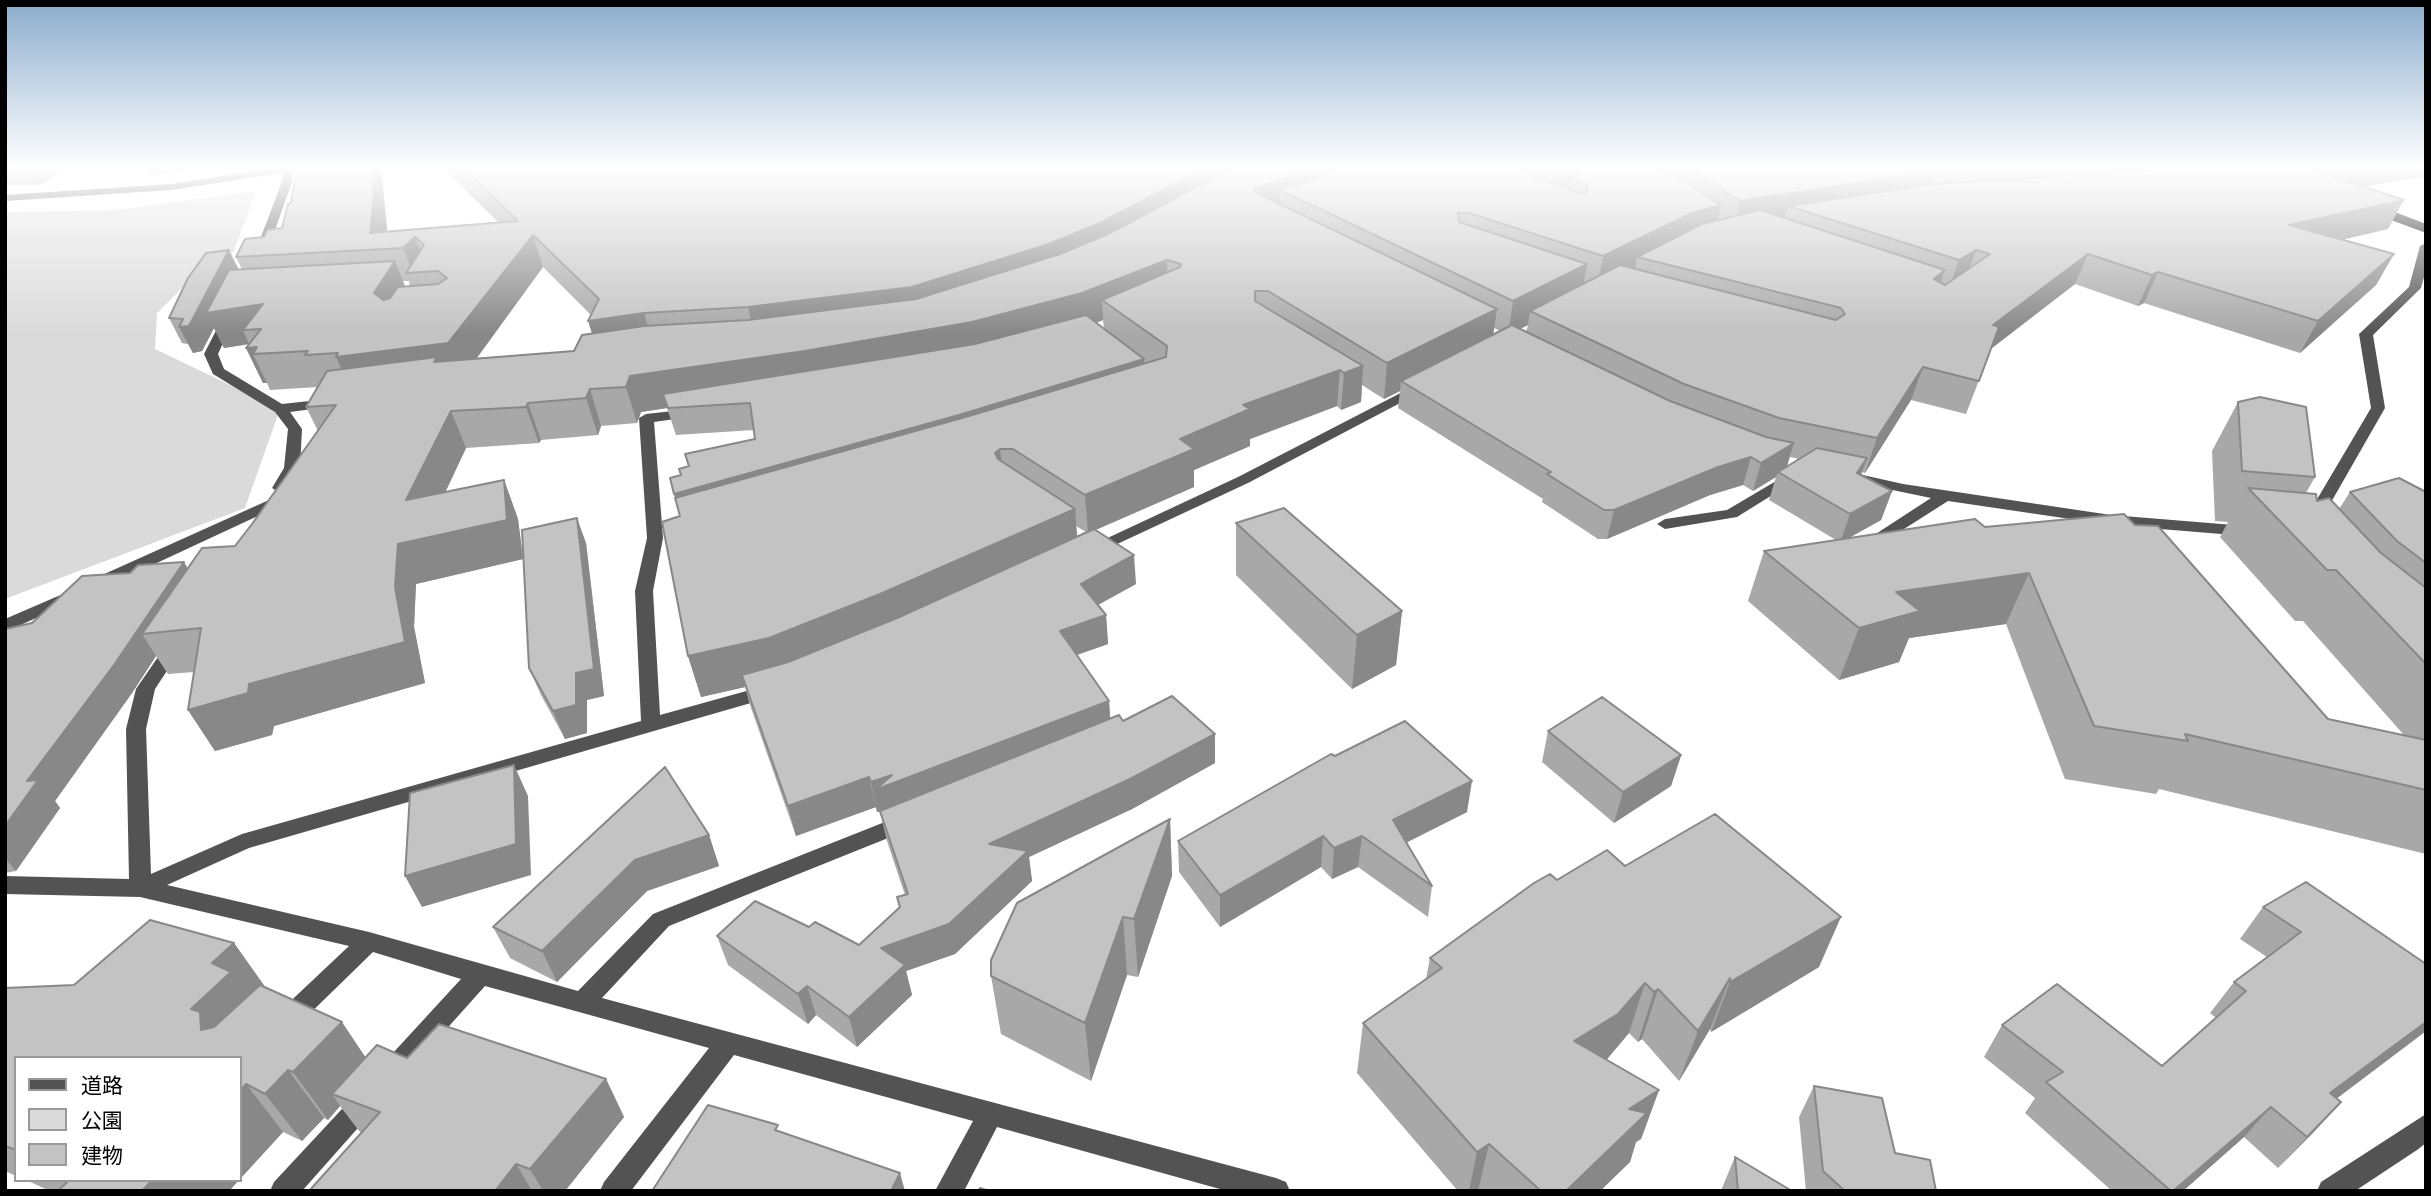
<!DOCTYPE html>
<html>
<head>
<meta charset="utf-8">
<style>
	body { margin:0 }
	#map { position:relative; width:2431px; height:1196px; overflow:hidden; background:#fff; font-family:"Titillium Web","Noto Sans JP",sans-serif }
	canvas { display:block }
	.frame { position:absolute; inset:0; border:7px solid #000; pointer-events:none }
	.legend { position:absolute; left:14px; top:1056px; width:228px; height:126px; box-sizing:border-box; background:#fff; border:2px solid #999; margin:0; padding:9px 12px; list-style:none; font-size:21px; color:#000 }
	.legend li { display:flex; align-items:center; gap:14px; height:35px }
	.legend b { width:35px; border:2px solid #999 }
</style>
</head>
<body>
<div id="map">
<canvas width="2431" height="1196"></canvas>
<div class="frame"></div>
<ul class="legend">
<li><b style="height:9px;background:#535353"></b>道路</li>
<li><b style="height:19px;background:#dadada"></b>公園</li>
<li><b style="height:19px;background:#c3c3c3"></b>建物</li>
</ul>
</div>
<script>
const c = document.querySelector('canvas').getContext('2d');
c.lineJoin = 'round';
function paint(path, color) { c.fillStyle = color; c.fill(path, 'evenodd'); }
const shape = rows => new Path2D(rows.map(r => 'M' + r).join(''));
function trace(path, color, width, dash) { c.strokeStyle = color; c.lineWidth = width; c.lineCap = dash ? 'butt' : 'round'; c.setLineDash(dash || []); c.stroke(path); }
paint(shape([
	[256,191,233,253,193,277,157,313,155,349,280,409,245,508,5,599,5,212,117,210]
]), '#dadada');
paint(shape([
	[287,166,314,166,292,172,293,179,268,250,262,254,256,250,283,179,282,173,171,190,5,201,5,195,171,184,287,166],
	[2426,243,2426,270,2421,288,2373,335,2385,408,2322,518,2314,523,2308,521,2306,518,2371,408,2359,334,2409,287,2420,246,2426,243],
	[228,315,234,319,218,354,224,369,282,404,328,399,335,403,328,407,290,412,302,429,300,468,286,491,280,493,272,488,284,468,288,429,275,412,213,374,204,354,222,319,228,315],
	[1418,384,1425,388,1423,391,1248,483,1098,553,1092,554,1084,549,1238,477,1418,384],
	[691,409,698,413,696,416,654,422,663,538,653,591,660,715,768,685,775,686,778,691,775,696,249,848,167,885,369,932,578,991,653,914,905,814,913,816,916,822,913,828,669,926,602,998,1276,1178,1286,1182,1290,1191,1227,1191,997,1127,964,1191,935,1191,973,1121,734,1055,631,1191,600,1191,604,1182,709,1048,485,986,399,1082,390,1085,381,1082,377,1074,381,1066,461,979,373,952,297,1026,288,1030,279,1026,276,1019,279,1012,349,946,140,897,5,894,5,876,129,879,126,729,136,689,169,641,181,641,184,645,155,689,146,729,151,874,242,834,641,721,635,591,647,538,639,418,646,414,691,409],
	[1793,471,1798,473,1801,476,1798,479,1737,517,1665,529,1657,524,1665,519,1727,510,1793,471],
	[1854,473,1903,484,2111,515,2246,526,2254,531,2246,536,2111,525,1948,501,1871,550,1863,545,1865,541,1931,498,1849,481,1846,478,1849,475,1854,473],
	[269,500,277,505,275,508,103,588,97,589,88,584,91,580,269,500],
	[72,590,81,595,78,599,5,632,5,619,72,590],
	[364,1091,373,1095,377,1103,373,1111,302,1191,270,1191,274,1182,355,1095,364,1091],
	[2426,1114,2426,1143,2417,1150,2355,1191,2317,1191,2321,1182,2426,1114]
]), '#535353');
paint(shape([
	[2364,204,2374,204,2426,224,2426,233,2364,210,2364,204]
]), '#000');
paint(shape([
	[5,166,71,166,40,185,5,185],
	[441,166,2426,166,2426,176,2362,187,2388,229,2342,240,2394,254,2376,285,2300,353,2144,303,2138,306,2075,284,1991,349,1966,414,1911,400,1865,473,1862,472,1861,475,1892,491,1881,520,1848,538,1985,527,2328,719,2404,735,2303,621,2295,621,2220,537,2228,522,2215,521,2212,451,2238,402,2315,477,2306,493,2317,501,2339,509,2350,492,2426,492,2426,854,2159,789,2156,794,2065,779,2006,624,1909,638,1899,662,1839,680,1748,601,1764,551,1836,540,1769,500,1776,477,1753,491,1743,485,1710,495,1607,539,1598,539,1542,502,1543,499,1398,408,1400,391,1384,399,1362,385,1361,402,1341,410,1337,406,1250,439,1250,446,1194,470,1194,487,1096,530,1136,584,1098,605,1106,615,1108,644,1077,655,1109,701,1110,719,1123,721,1215,763,1132,809,1029,857,1032,881,955,954,906,971,912,995,857,1047,816,1015,808,1024,728,965,717,936,809,927,859,945,899,907,897,897,905,895,887,841,880,812,877,812,876,807,796,836,750,705,745,687,701,697,688,656,680,516,670,478,681,475,688,466,685,454,755,439,754,430,676,435,667,408,641,412,637,423,601,426,598,435,541,440,539,443,466,448,445,492,504,480,518,519,523,559,416,584,414,627,425,683,274,726,272,735,215,751,188,710,194,672,168,674,156,656,132,693,55,801,60,808,16,871,5,873,5,629,32,623,130,573,188,568,235,546,252,524,318,431,306,407,318,387,270,390,267,383,263,383,246,348,249,344,224,348,214,328,202,351,193,353,188,344,182,343,169,318,238,270,242,269,236,257,387,227,386,231,498,222],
	[543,267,591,315,592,334,574,351,477,358],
	[403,281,409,281,410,286,405,286],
	[1103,320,1104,329,1096,323],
	[1528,325,1526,332,1520,329],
	[1494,328,1500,331,1493,335],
	[1790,457,1799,459,1787,467],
	[1076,526,1086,532,1077,536],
	[1236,523,1402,611,1396,665,1352,689,1236,575],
	[586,543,604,696,587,700,587,733,565,739,541,695,529,668],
	[1548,731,1681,756,1671,786,1614,823,1542,762],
	[1467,812,1406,843,1432,886,1428,917,1358,867,1332,879,1321,867,1220,927,1179,872,1178,841],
	[1170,819,1172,876,1138,977,1127,975,1091,1081,1001,1034,991,976],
	[709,835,719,866,647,891,557,982,510,958,493,927],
	[1625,866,1819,967,1711,1032,1710,1029,1679,1081,1642,1039,1638,1042,1629,1033,1606,1060,1659,1090,1641,1139,1636,1142,1630,1162,1600,1191,1458,1191,1357,1073,1363,1023,1426,979,1430,958,1557,880],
	[2306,882,2426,1031,2337,1098,2341,1102,2278,1168,2244,1137,2183,1191,2112,1191,2025,1113,2035,1098,1984,1057,2002,1025,2162,1066,2216,1018,2210,1013,2234,982,2267,957,2240,939,2263,907],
	[234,943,265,987,366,1057,407,1058,606,1079,624,1117,565,1191,309,1191,361,1132,359,1131,340,1106,328,1120,324,1118,302,1141,283,1132,240,1179,240,1058,16,1058,16,1176,5,1171,5,988,74,985],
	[1814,1086,1895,1153,1936,1191,1806,1191,1799,1117],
	[1735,1157,1792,1191,1722,1191,1722,1188],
	[26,1180,239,1180,229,1191,50,1191]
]), '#a8a8a8');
paint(shape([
	[30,166,71,166,40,185],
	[146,166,209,166,151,176],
	[372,166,381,166,387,227,384,249,370,233],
	[1210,166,1282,166,917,320,756,341,748,307],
	[1321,166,1404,166,1280,190,1279,211,1254,220,1254,189],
	[1521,166,1524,166,1520,193,1516,170],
	[1565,166,1595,166,1593,182,1570,178,1567,193,1548,202,1553,172],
	[2332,166,2318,194,2310,169],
	[2355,166,2426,166,2426,176,2342,190],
	[1935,171,1925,201,1788,206,1783,224,1733,232,1740,201],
	[2404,200,2388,229,2274,255,2289,225],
	[1721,205,1714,237,1637,257,1635,270,1597,289,1603,256,1692,213],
	[533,235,543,267,462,378,352,392,336,357],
	[415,237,427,269,413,273,403,248],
	[229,250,241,274,263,304,261,329,243,330,249,344,224,348,214,328,202,351,193,353,179,327],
	[1976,250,1965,281,1948,291,1959,260],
	[2088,254,2075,284,1980,357,1993,325],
	[2394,254,2376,285,2300,353,2318,321],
	[1167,260,1168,293,1102,300,1103,320,1084,328,663,394,667,408,641,412,637,423,626,387,630,376],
	[395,261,408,294,388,327,374,293],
	[1587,264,1581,297,1530,311,1528,325,1508,335,1513,301],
	[1945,270,1934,301,1934,279],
	[2158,272,2144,303,2138,306,2152,275],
	[1497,309,1492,343,1401,381,1400,391,1384,399,1387,363],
	[644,313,654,347,599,356,588,321],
	[257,347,253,354,267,383,263,383,246,348],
	[1144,359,1145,385,682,523,674,494],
	[1363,366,1361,402,1341,410,1344,373],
	[1923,367,1911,400,1865,473,1877,438],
	[1340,370,1337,406,1250,439,1250,446,1194,470,1194,487,1088,533,1085,495,1180,439,1243,405],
	[590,389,601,426,598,435,586,398],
	[528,403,541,440,539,443,526,407],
	[451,411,466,448,424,538,504,480,518,519,523,559,416,584,414,627,425,683,274,726,272,735,215,751,188,710,249,684,395,587,398,544,406,500],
	[1794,443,1785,471,1778,472,1776,477,1753,491,1761,463],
	[1000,449,1004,486,995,453],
	[1751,457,1743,485,1710,495,1607,539,1614,510,1718,467],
	[1867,458,1857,486,1857,473],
	[1892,491,1881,520,1840,543,1850,514],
	[1075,509,1078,548,888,635,742,675,745,687,701,697,688,656],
	[577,518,586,543,604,696,587,700,587,733,565,739,553,711],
	[1134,555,1136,584,1083,613,1081,584],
	[184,562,200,589,142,634,156,656,132,693,55,801,60,808,16,871,5,858,5,826,27,781],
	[2029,573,2006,624,1909,638,1899,662,1839,680,1859,628,1896,592],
	[1402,611,1396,665,1352,689,1357,635],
	[1106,615,1108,644,1062,660,1060,631],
	[1109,701,1111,731,880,811,882,820,880,812,877,812,871,782],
	[1215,734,1215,763,1132,809,1029,857,1032,881,955,954,906,971,912,995,857,1047,849,1017,881,948,989,844],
	[1681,755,1671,786,1614,823,1623,792],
	[514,765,528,796,531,875,422,907,405,876],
	[869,777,876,807,796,836,788,806],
	[1472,781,1467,812,1389,851,1393,820],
	[1170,819,1172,876,1138,977,1134,919],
	[709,835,719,866,647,891,557,982,542,951,635,860],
	[1323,836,1321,867,1220,927,1220,895],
	[1362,836,1358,867,1332,879,1334,848],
	[1123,917,1127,975,1091,1081,1085,1023],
	[1841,917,1819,967,1711,1032,1730,982],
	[234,943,268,991,235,1058,201,1030,191,1009,212,963],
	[1730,978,1710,1029,1679,1081,1698,1031],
	[1645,983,1629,1033,1603,1064,1574,1041],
	[807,986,816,1015,808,1024,798,994],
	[1658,989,1642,1039,1638,1042,1654,992],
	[342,1022,374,1070,332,1094,340,1106,328,1120,293,1072],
	[2426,1022,2426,1031,2303,1124,2330,1093],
	[288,1070,324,1118,302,1141,265,1094],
	[606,1079,624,1117,565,1191,543,1191,530,1169],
	[246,1084,283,1132,240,1179,240,1091],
	[1659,1090,1641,1139,1636,1142,1630,1162,1600,1191,1566,1191,1629,1109],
	[2341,1102,2313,1133,2278,1168,2307,1137],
	[2271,1107,2244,1137,2183,1191,2173,1191],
	[1489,1144,1478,1191,1469,1191,1477,1152],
	[516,1164,532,1191,495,1191],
	[900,1173,905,1191,891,1191],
	[152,1180,239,1180,229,1191,142,1191]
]), '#888');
const building = shape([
	[297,166,372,166,374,196,370,233,518,221,461,166,1210,166,1100,223,1049,244,912,287,748,307,644,313,588,321,599,299,533,235,448,343,336,357,338,353,305,355,308,351,253,354,257,347,246,348,261,329,243,330,263,304,206,313,229,270,395,261,374,293,383,300,390,298,398,287,438,284,447,278,438,271,406,273,424,245,415,237,403,248,236,257,245,239,264,237,268,230,282,228,288,204,291,203,297,166],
	[1240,166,1321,166,1254,189,1255,192,1497,309,1387,363,1268,291,1255,291,1255,301,1363,366,1344,373,1340,370,1243,405,1250,409,1180,439,1194,449,1085,495,1013,449,1000,449,995,453,998,459,1075,509,880,594,769,638,688,656,662,522,680,516,675,498,969,416,1166,357,1167,346,1102,300,1180,267,1181,264,1167,260,1082,293,972,322,805,351,630,376,626,387,590,389,586,398,528,403,526,407,451,411,406,500,504,480,507,520,398,544,395,587,405,642,249,684,248,693,188,710,201,628,142,634,202,548,235,546,252,524,336,405,306,407,327,371,437,357,434,362,574,351,582,335,644,326,748,320,916,299,1060,254,1110,233,1215,177,1240,166],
	[1349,166,1521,166,1516,170,1582,194,1587,192,1587,185,1570,178,1597,166,1644,166,1677,176,1721,205,1692,213,1603,256,1469,213,1458,213,1459,222,1587,264,1513,301,1280,190,1349,166],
	[1533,166,1565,166,1553,172,1533,166],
	[1684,166,2019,166,1935,171,1740,201,1687,167,1684,166],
	[2225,166,2330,166,2310,169,2404,200,2289,225,2394,254,2318,321,2158,272,2152,275,2088,254,1993,325,1999,327,1979,381,1923,367,1877,438,1779,418,1684,384,1530,311,1620,265,1836,320,1845,314,1841,308,1637,257,1702,224,1760,210,1945,270,1934,279,1945,285,1990,254,1976,250,1959,260,1788,206,1935,184,2225,166],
	[229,250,189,326,179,327,183,319,169,318,188,278,206,253,229,250],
	[1086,315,1144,359,959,415,674,494,670,478,681,475,679,469,689,466,685,454,755,439,750,403,668,408,663,394,975,344,1086,315],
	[1512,325,1670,401,1766,437,1794,443,1761,463,1751,457,1718,467,1614,510,1604,510,1547,474,1551,472,1401,381,1512,325],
	[2260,397,2306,407,2315,477,2242,471,2238,402,2260,397],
	[1817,448,1867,458,1857,473,1892,491,1850,514,1778,472,1817,448],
	[2399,478,2426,492,2426,563,2397,541,2350,492,2399,478],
	[2248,488,2316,494,2317,501,2329,498,2381,553,2426,588,2426,664,2336,570,2327,570,2248,488],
	[1284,508,1402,611,1357,635,1236,523,1284,508],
	[2124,514,2135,525,2158,526,2328,719,2426,740,2426,790,2185,734,2188,741,2094,726,2029,573,1896,592,1920,611,1859,628,1764,551,1975,519,1985,527,2124,514],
	[577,518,594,669,576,673,576,705,553,711,529,668,522,530,577,518],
	[1094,529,1134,555,1081,584,1106,615,1060,631,1109,701,875,790,892,775,871,782,869,777,788,806,742,675,788,662,897,618,1094,529],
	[184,562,114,665,27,781,38,780,5,826,5,629,32,623,82,576,130,573,138,565,184,562],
	[1172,696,1215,734,1130,779,989,844,1028,851,949,924,881,948,905,965,849,1017,807,986,798,994,717,936,755,901,809,927,815,922,859,945,900,907,897,897,908,894,880,811,1119,715,1123,721,1172,696],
	[1602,697,1681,755,1623,792,1548,731,1602,697],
	[1405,721,1472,781,1393,820,1432,886,1362,836,1334,848,1323,836,1220,895,1178,841,1331,754,1335,756,1405,721],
	[514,765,516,844,405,876,410,793,514,765],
	[665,767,709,835,635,860,542,951,493,927,665,767],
	[1715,814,1841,917,1730,982,1730,978,1698,1031,1658,989,1654,992,1645,983,1618,1014,1574,1041,1659,1090,1629,1109,1647,1113,1566,1191,1541,1191,1489,1144,1477,1152,1363,1023,1442,968,1430,958,1534,883,1550,874,1557,880,1607,850,1625,866,1715,814],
	[1170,819,1134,919,1123,917,1085,1023,991,976,991,960,1017,903,1170,819],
	[2306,882,2426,964,2426,1022,2330,1093,2341,1102,2307,1137,2271,1107,2173,1191,2171,1191,2046,1082,2063,1072,2002,1025,2057,984,2162,1066,2246,991,2234,982,2301,932,2263,907,2306,882],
	[150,920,234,943,212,963,231,972,191,1009,200,1012,201,1030,214,1027,260,985,342,1022,293,1072,288,1070,265,1094,246,1084,240,1091,240,1058,16,1058,16,1150,5,1146,5,988,74,985,150,920],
	[439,1024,606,1079,530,1169,516,1164,495,1191,309,1191,380,1112,332,1094,377,1045,407,1058,439,1024],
	[1814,1086,1882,1098,1895,1153,1930,1160,1936,1191,1845,1191,1823,1171,1814,1086],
	[708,1105,778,1125,775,1130,900,1173,891,1191,652,1191,708,1105],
	[1735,1157,1792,1191,1738,1191,1735,1157],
	[69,1180,152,1180,142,1191,58,1191,69,1180],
	[980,1188,989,1191,978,1191,980,1188]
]);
paint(building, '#c3c3c3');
trace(building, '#888', 2);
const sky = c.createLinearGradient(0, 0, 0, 334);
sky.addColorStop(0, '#8baccc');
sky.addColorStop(0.5, '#fff');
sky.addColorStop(1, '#ffffff00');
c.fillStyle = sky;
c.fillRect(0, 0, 2431, 334);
</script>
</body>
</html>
